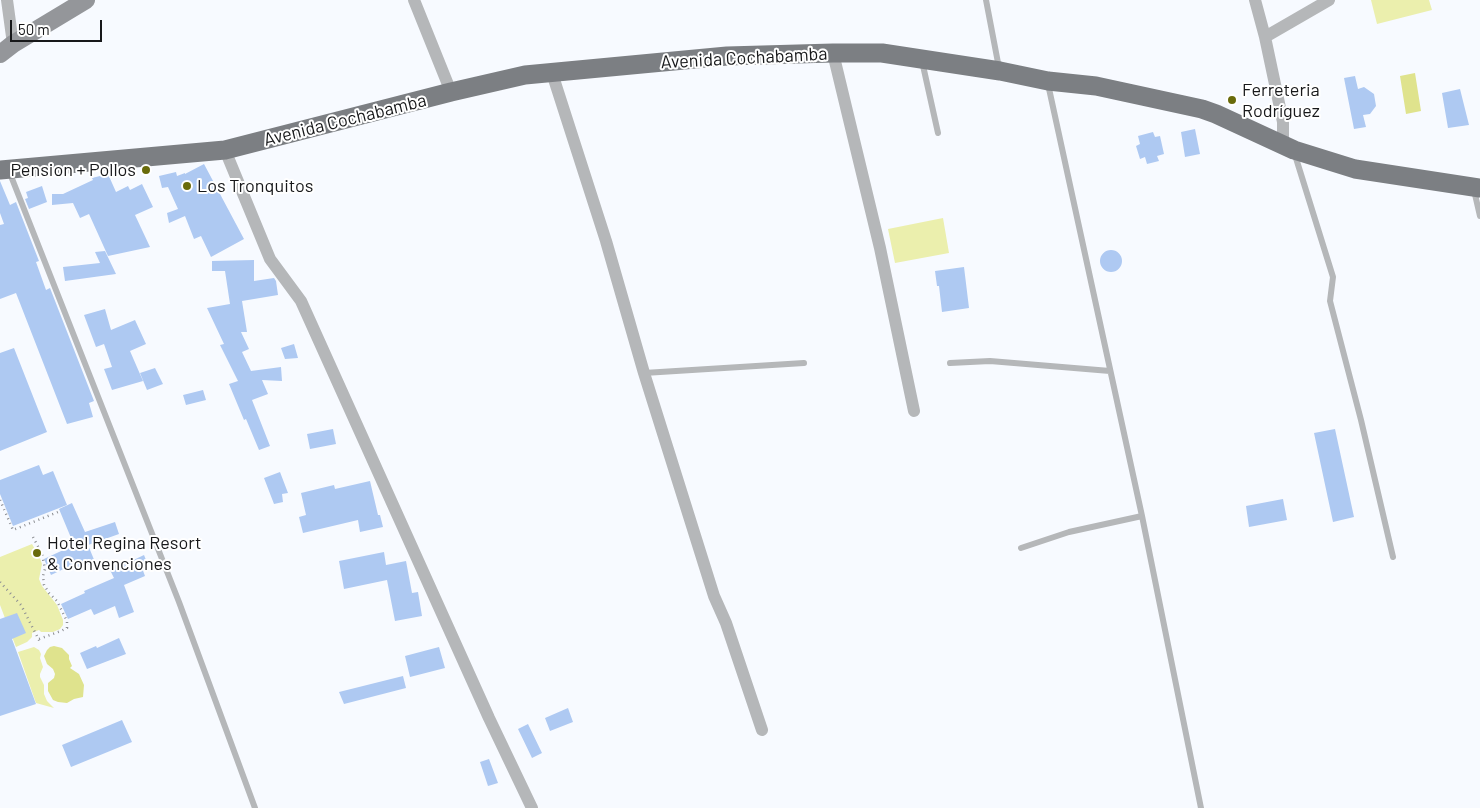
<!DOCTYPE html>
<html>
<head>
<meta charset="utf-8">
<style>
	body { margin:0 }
	#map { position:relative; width:1480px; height:808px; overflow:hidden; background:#f7faff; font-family:Barlow,sans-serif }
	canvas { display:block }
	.scale { position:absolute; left:10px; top:20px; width:92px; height:22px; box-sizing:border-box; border:2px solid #17181a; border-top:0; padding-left:6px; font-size:15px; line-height:18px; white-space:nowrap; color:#17181a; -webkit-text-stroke:4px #fff; paint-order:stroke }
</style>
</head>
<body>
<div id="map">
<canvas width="1480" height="808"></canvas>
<div class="scale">50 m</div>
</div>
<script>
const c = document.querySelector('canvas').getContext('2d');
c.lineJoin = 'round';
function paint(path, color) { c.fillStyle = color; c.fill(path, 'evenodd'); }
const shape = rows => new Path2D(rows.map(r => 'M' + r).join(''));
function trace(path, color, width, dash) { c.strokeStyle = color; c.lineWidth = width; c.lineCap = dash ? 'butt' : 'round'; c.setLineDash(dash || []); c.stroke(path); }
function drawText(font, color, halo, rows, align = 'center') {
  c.font = font + ' Barlow,sans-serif'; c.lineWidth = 4; c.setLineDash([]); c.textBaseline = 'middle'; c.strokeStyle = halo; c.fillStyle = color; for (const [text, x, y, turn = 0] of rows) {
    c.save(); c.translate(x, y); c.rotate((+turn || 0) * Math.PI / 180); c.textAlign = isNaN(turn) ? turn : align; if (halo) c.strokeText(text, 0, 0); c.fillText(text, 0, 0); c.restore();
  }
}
paint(shape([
	[1371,0,1429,0,1432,10,1377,24],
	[943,218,949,253,895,263,888,229],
	[32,544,40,558,42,564,39,579,42,586,57,605,63,620,63,625,60,629,53,632,41,632,39,630,32,633,32,637,27,642,16,647,0,605,0,557],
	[34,647,39,650,41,654,40,658,43,667,40,674,40,677,44,685,44,694,47,701,54,708,36,703,18,652]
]), '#ebefad');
paint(shape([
	[1415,73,1421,111,1406,114,1400,76],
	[54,646,62,648,69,655,69,659,72,666,70,668,79,674,84,685,83,697,74,699,67,703,58,702,53,700,48,691,48,683,54,678,55,674,53,669,47,664,44,656,47,650,50,647]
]), '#dfe38d');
paint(shape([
	[1355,76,1358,89,1364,87,1374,94,1376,106,1370,114,1363,115,1366,127,1354,129,1344,78],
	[1460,89,1469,125,1448,128,1442,93],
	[1195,129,1200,154,1185,157,1181,132],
	[1153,132,1155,137,1160,136,1164,154,1157,156,1159,161,1147,164,1145,157,1140,159,1136,146,1140,144,1138,136],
	[204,164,244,239,211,257,201,236,194,239,185,216,169,223,167,213,178,209,168,187,162,188,159,176,176,172,177,176,185,173,185,174],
	[108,174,116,192,128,186,130,190,142,184,153,207,135,215,150,247,108,256,89,214,80,218,73,203,52,205,52,194,63,194,93,180,92,178],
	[0,181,10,205,16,202,39,261,36,262,46,290,50,288,94,401,89,403,93,417,67,424,16,293,0,299,0,225,4,224,0,213],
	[42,186,47,202,29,209,25,199,28,198,26,192],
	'1100 261a11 11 0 1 1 22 0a11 11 0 1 1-22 0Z',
	[105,251,116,274,65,281,63,267,100,263,95,252],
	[254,260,254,281,274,278,276,281,278,295,242,301,247,332,241,332,249,349,242,352,251,371,281,367,282,381,262,380,268,394,252,400,270,446,259,450,246,419,244,420,229,384,238,381,220,345,224,344,207,308,230,304,225,271,212,271,212,261],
	[964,267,969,308,942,312,939,286,937,286,935,271],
	[105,309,111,330,135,320,146,344,130,351,143,381,112,390,104,369,112,367,104,344,96,347,84,315],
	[294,344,298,358,285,359,281,348],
	[14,348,47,432,0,451,0,353],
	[155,368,163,384,147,390,140,373],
	[203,390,206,400,186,405,183,395],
	[333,429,336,444,310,449,307,434],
	[1335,429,1354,517,1333,522,1314,433],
	[39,465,43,475,53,471,67,505,13,526,0,494,0,480],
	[280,472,288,493,282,494,283,502,274,504,264,478],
	[370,481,378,515,380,515,383,527,360,532,358,520,303,533,299,517,306,515,301,493,334,485,335,489],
	[1283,499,1287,520,1249,527,1246,506],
	[72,503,85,532,115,522,119,534,88,545,95,562,79,569,76,563,51,575,44,559,74,545,59,509],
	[384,552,386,565,406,561,412,593,418,592,422,616,395,621,387,580,344,589,339,561],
	[144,555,148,565,142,568,145,576,124,585,134,612,119,618,115,606,94,615,91,609,68,619,61,604,85,593,84,591,114,578,109,568,124,561,125,564],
	[17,613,26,633,12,639,36,704,0,716,0,619],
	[119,638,126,654,87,669,80,653,96,646,97,648],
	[439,647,445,668,410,677,405,656],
	[403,676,406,688,344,704,339,692],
	[568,708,573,722,550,731,545,718],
	[122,720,132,742,71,767,62,745],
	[528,724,542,753,532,758,518,729],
	[489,759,498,783,488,786,480,762]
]), '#aec9f2');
trace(shape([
	[0,500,13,530,58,512],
	[33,537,42,554,45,569,43,576,44,585,49,593,57,601,67,621,67,628,61,631,39,639],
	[0,582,21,605,41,644]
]), '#8d8f93', 2.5, [1, 4]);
trace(shape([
	[986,0,999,68],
	[922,61,938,133],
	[1048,84,1142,516,1201,808],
	[1295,155,1333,277,1330,301,1361,420,1393,557],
	[9,171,179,602,255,808],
	[1474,190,1480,216],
	[950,363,990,361,1110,371],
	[644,373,804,363],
	[1021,548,1069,532,1142,516]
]), '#b5b7b9', 6);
trace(shape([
	[7,0,13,44],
	[414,0,451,92],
	[1255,0,1265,37,1283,122,1283,146],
	[1265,37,1329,0],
	[833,53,880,248,914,411],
	[552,73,606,241,644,373,714,596,726,623,762,730],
	[225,150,270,259,301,301,489,718,532,808]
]), '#b5b7b9', 12);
trace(shape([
	[0,54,13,44,86,0]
]), '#94969a', 18);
trace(shape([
	[0,170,225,150,451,92,525,75,727,56,833,53,882,53,1000,71,1048,81,1096,86,1202,109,1216,114,1294,150,1355,169,1480,188]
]), '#7c7f83', 19);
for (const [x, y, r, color] of [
	[1232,100,5,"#696b0b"],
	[146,170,5,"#696b0b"],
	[187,186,5,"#696b0b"],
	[37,553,5,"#696b0b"]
]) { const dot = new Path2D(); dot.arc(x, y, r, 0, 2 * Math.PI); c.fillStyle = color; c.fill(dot); trace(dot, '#fff', 2); }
drawText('18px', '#17181a', '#fff', [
	["Avenida Cochabamba",744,58,-3],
	["Avenida Cochabamba",345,120,-14]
]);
drawText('18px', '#17181a', '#fff', [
	["Ferreteria",1242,90],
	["Rodríguez",1242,111],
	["Pension + Pollos",136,170,"right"],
	["Los Tronquitos",197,186],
	["Hotel Regina Resort",47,543],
	["& Convenciones",47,564]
], 'left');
</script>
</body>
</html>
